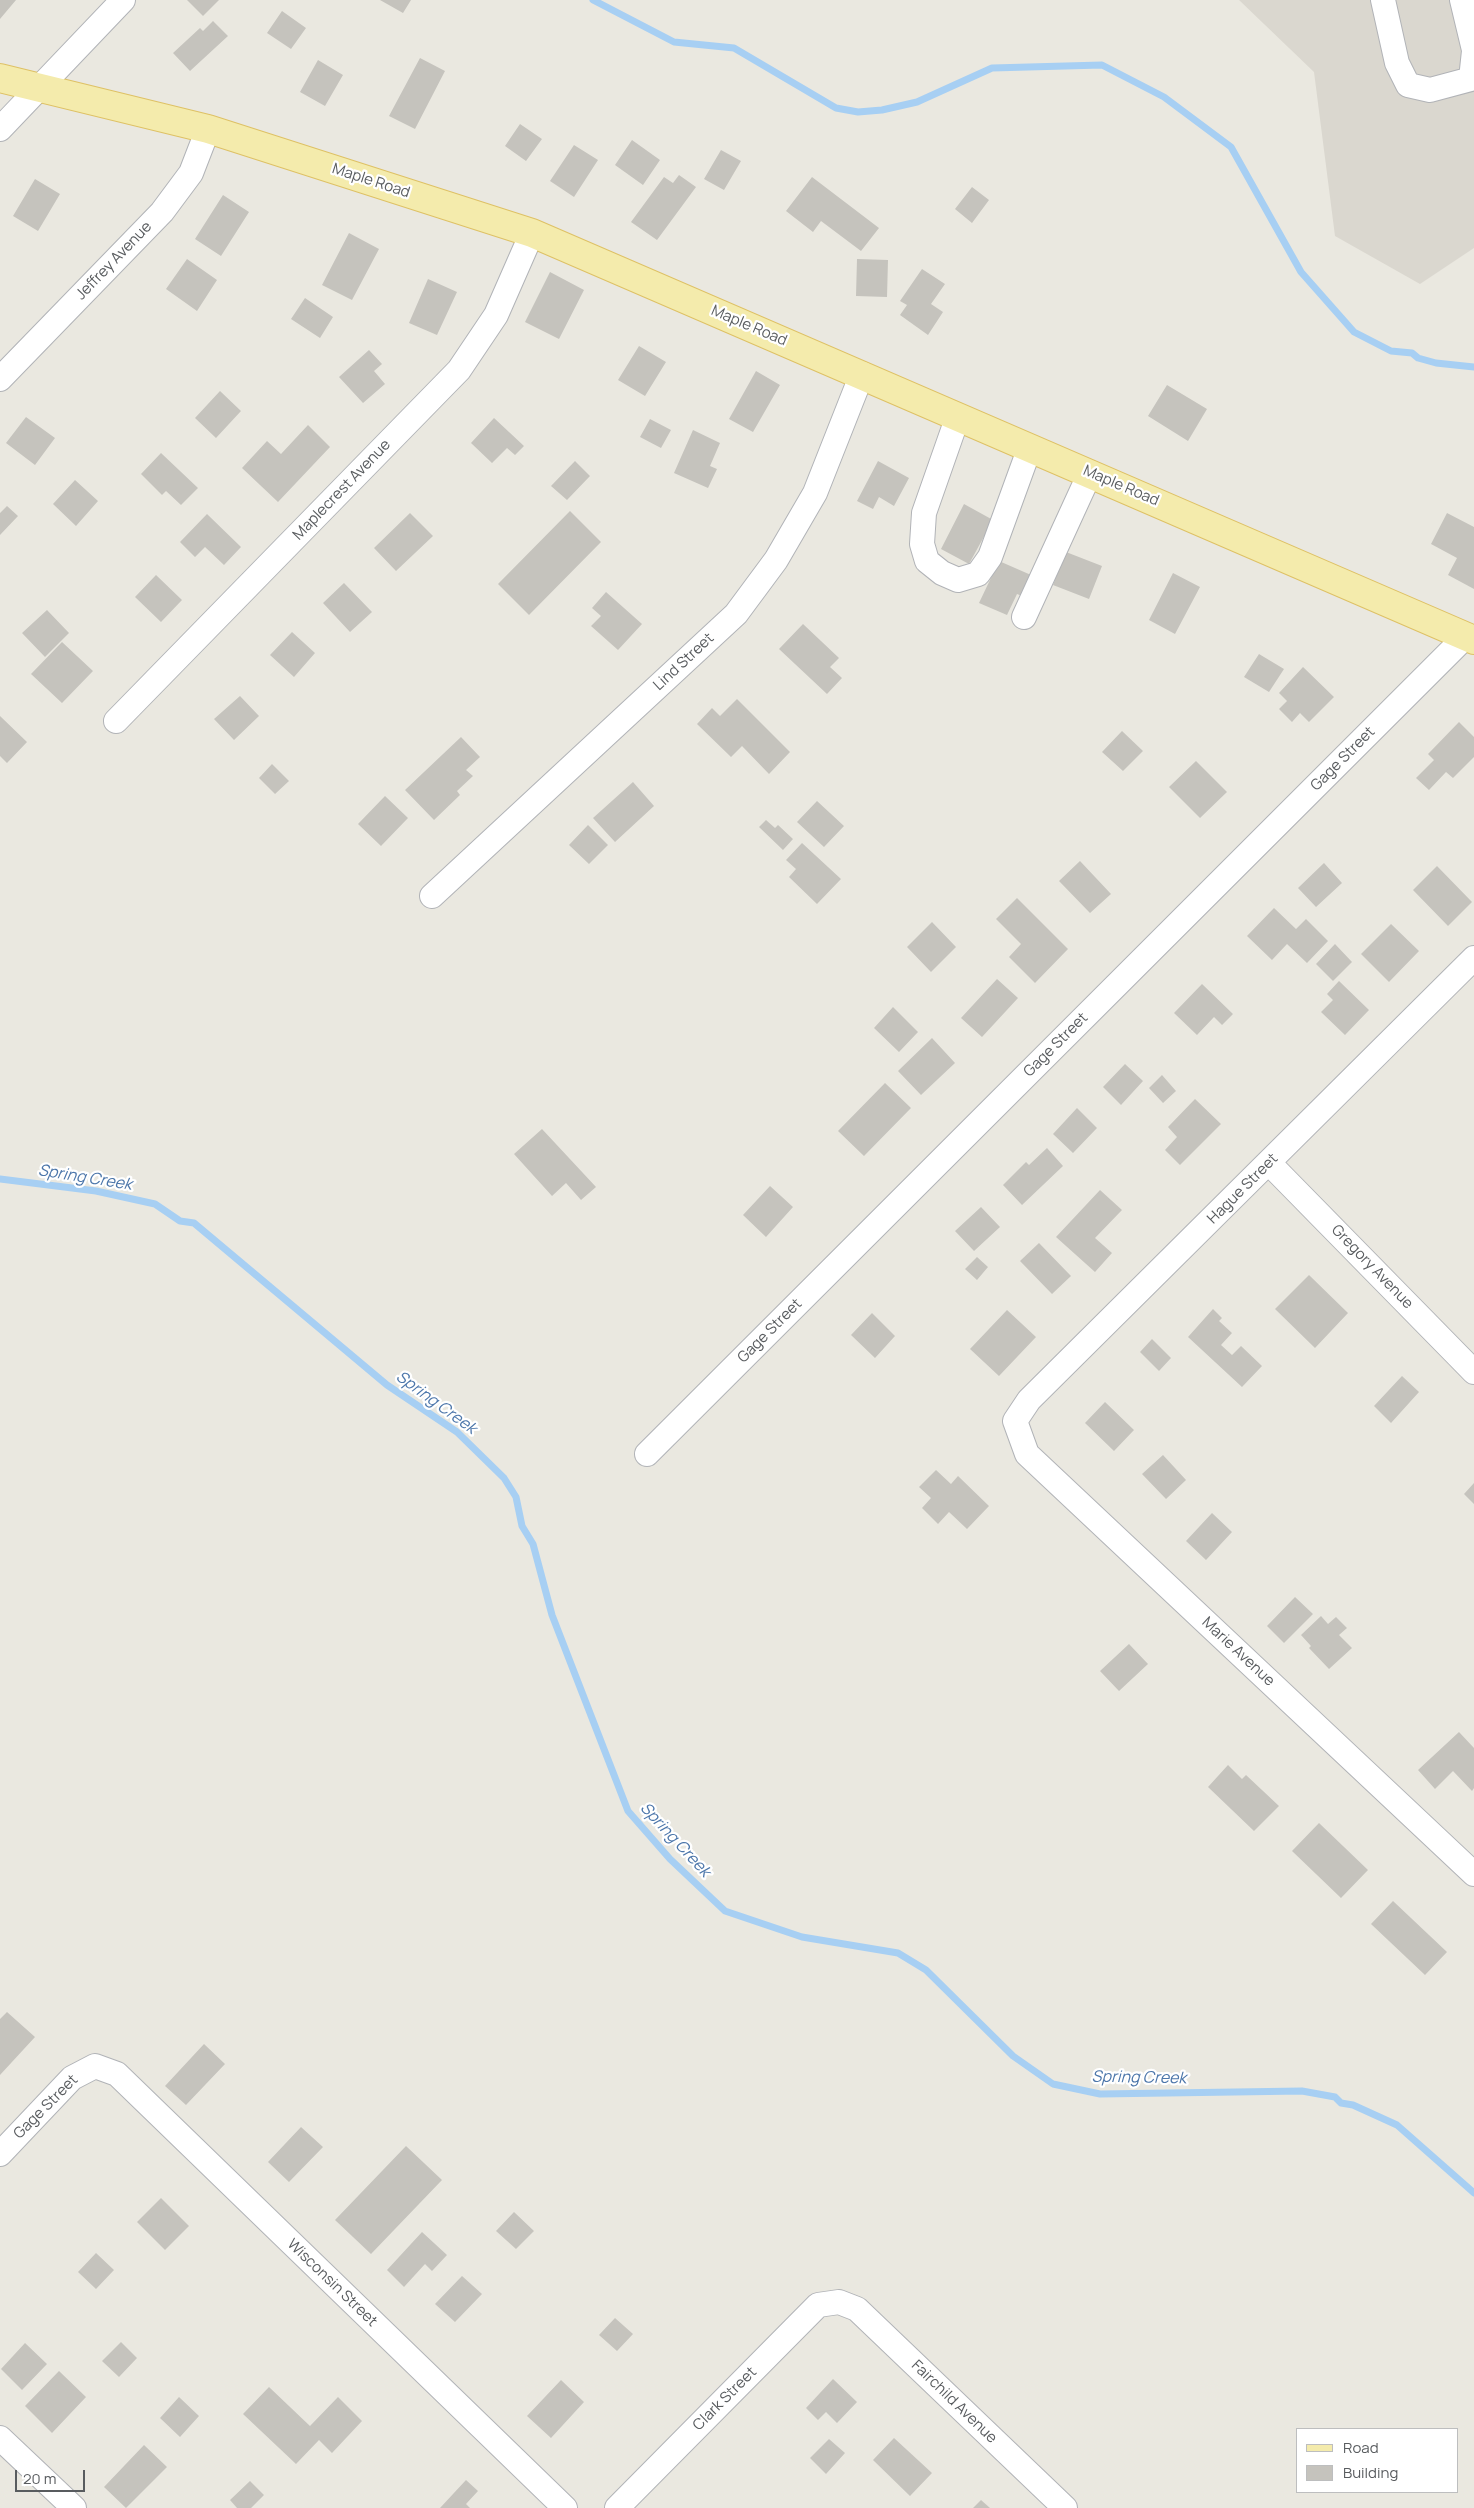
<!DOCTYPE html>
<html>
<head>
<meta charset="utf-8">
<style>
	body { margin:0 }
	#map { position:relative; width:1474px; height:2508px; overflow:hidden; background:#eae8e0; font-family:Manrope,sans-serif }
	canvas { display:block }
	.legend { position:absolute; left:1296px; top:2428px; width:162px; height:65px; box-sizing:border-box; background:#fff; border:1px solid #bdbebf; margin:0; padding:6px 9px; list-style:none; font-size:15px; color:#595c5f }
	.legend li { display:flex; align-items:center; gap:10px; height:25px }
	.legend b { width:25px; border:1px solid #bdbebf }
	.scale { position:absolute; left:15px; top:2470px; width:70px; height:22px; box-sizing:border-box; border:2px solid #595c5f; border-top:0; padding-left:6px; font-size:15px; line-height:18px; white-space:nowrap; color:#595c5f; -webkit-text-stroke:4px #fff; paint-order:stroke }
</style>
</head>
<body>
<div id="map">
<canvas width="1474" height="2508"></canvas>
<ul class="legend">
<li><b style="height:6px;background:#f4ebac"></b>Road</li>
<li><b style="height:14px;background:#c5c3bd"></b>Building</li>
</ul>
<div class="scale">20 m</div>
</div>
<script>
const c = document.querySelector('canvas').getContext('2d');
c.lineJoin = 'round';
function paint(path, color) { c.fillStyle = color; c.fill(path, 'evenodd'); }
const shape = rows => new Path2D(rows.map(r => 'M' + r).join(''));
function trace(path, color, width, dash) { c.strokeStyle = color; c.lineWidth = width; c.lineCap = dash ? 'butt' : 'round'; c.setLineDash(dash || []); c.stroke(path); }
function drawText(font, color, halo, rows, align = 'center') {
  c.font = font + ' Manrope,sans-serif'; c.lineWidth = 4.5; c.setLineDash([]); c.textBaseline = 'middle'; c.strokeStyle = halo; c.fillStyle = color; for (const [text, x, y, turn = 0] of rows) {
    c.save(); c.translate(x, y); c.rotate((+turn || 0) * Math.PI / 180); c.textAlign = isNaN(turn) ? turn : align; if (halo) c.strokeText(text, 0, 0); c.fillText(text, 0, 0); c.restore();
  }
}
paint(shape([
	[1239,0,1474,0,1474,248,1420,284,1335,236,1314,72]
]), '#dad7cf');
trace(shape([
	[593,0,674,42,734,48,836,108,858,112,882,110,917,102,992,68,1102,65,1164,97,1231,147,1301,272,1354,332,1391,351,1412,353,1418,358,1436,363,1474,367],
	[0,1179,96,1191,155,1204,180,1221,194,1223,387,1385,457,1432,504,1478,516,1497,522,1526,533,1544,552,1615,628,1811,670,1859,725,1911,802,1937,898,1953,926,1970,1013,2056,1053,2084,1100,2094,1302,2091,1335,2097,1341,2103,1353,2105,1397,2125,1474,2193]
]), '#a7cff3', 7);
paint(shape([
	[0,0,16,0,0,19],
	[187,0,219,0,203,16],
	[380,0,411,0,403,13],
	[282,11,306,28,291,49,267,33],
	[213,21,228,36,190,71,173,53,200,28,203,31],
	[420,58,445,71,415,129,389,116],
	[318,60,343,75,325,106,300,92],
	[520,124,542,139,526,161,505,146],
	[632,140,660,160,643,185,615,165],
	[574,145,598,160,574,197,550,181],
	[721,150,741,161,724,190,704,179],
	[679,175,696,187,657,240,631,222,664,177,673,183],
	[812,177,879,228,861,251,821,221,813,232,786,211],
	[35,179,60,194,38,231,13,216],
	[972,187,989,200,972,223,955,209],
	[223,195,249,212,221,256,195,239],
	[349,233,379,249,352,300,322,285],
	[187,259,217,280,197,311,166,289],
	[857,259,888,260,887,297,856,296],
	[922,269,945,284,931,304,943,312,928,335,900,315,907,305,900,301],
	[550,272,584,290,559,339,525,322],
	[428,279,457,292,437,335,409,323],
	[305,298,333,317,320,338,291,319],
	[639,346,666,362,645,396,618,380],
	[369,350,382,364,374,371,385,384,363,403,339,377],
	[756,371,780,385,753,432,729,419],
	[1167,385,1207,409,1188,441,1148,416],
	[220,391,241,411,216,438,195,418],
	[26,417,55,438,35,465,6,443],
	[494,418,524,446,515,455,507,448,492,463,471,443],
	[650,419,671,430,661,448,640,437],
	[308,425,330,447,278,502,242,468,267,441,281,454],
	[693,430,720,443,710,466,717,469,708,488,674,473],
	[161,453,198,488,181,505,166,491,162,495,141,474],
	[575,461,590,476,567,500,551,486],
	[878,461,909,478,894,506,879,497,873,509,857,501],
	[75,480,98,501,76,526,53,504],
	[964,504,993,520,969,564,941,549],
	[7,506,18,516,0,535,0,513],
	[570,511,601,542,529,615,498,584],
	[410,513,433,536,396,571,374,548],
	[1447,513,1474,527,1474,589,1448,575,1457,558,1431,544],
	[207,514,241,547,224,565,205,547,195,557,180,542],
	[1066,552,1102,566,1089,599,1053,585],
	[999,561,1031,575,1022,596,1017,594,1007,615,979,603],
	[1173,573,1200,587,1175,634,1149,620],
	[156,575,182,600,161,622,135,597],
	[344,583,372,612,350,632,323,603],
	[606,592,642,624,618,650,591,626,601,616,592,608],
	[47,610,69,633,45,657,22,633],
	[803,624,839,658,830,667,842,678,827,694,779,649],
	[292,632,315,653,294,677,270,655],
	[62,642,93,671,62,703,31,674],
	[1259,654,1284,669,1269,692,1244,677],
	[1303,667,1334,697,1309,722,1300,713,1292,722,1279,709,1287,701,1279,693],
	[240,696,259,716,234,740,214,719],
	[737,699,790,752,769,774,742,746,731,757,697,724,712,708,720,716],
	[0,716,27,742,7,763,0,756],
	[1459,722,1474,737,1474,757,1453,778,1446,772,1429,790,1416,778,1434,760,1428,754],
	[1122,731,1143,751,1123,771,1102,752],
	[461,737,480,757,466,770,473,776,457,791,460,795,434,820,405,790],
	[1196,761,1227,792,1200,818,1169,787],
	[272,764,289,781,275,794,259,778],
	[633,782,654,806,615,842,593,818],
	[385,796,408,818,381,846,358,824],
	[817,801,844,826,824,847,797,822],
	[766,820,775,828,778,825,793,839,783,850,759,827],
	[588,825,608,845,589,864,569,845],
	[802,843,841,879,817,904,789,877,796,869,786,860],
	[1080,861,1111,894,1090,913,1059,881],
	[1324,863,1342,883,1316,907,1298,888],
	[1437,866,1472,902,1448,926,1413,890],
	[1017,898,1068,949,1035,983,1009,957,1021,944,996,919],
	[1274,908,1296,929,1306,919,1328,941,1307,963,1287,944,1272,960,1247,936],
	[932,922,956,947,931,972,907,947],
	[1391,924,1419,951,1389,982,1361,954],
	[1335,944,1352,962,1333,981,1316,964],
	[997,979,1018,998,982,1037,961,1018],
	[1339,981,1369,1010,1345,1035,1321,1012,1333,1000,1327,994],
	[1202,984,1233,1014,1222,1025,1214,1017,1197,1035,1174,1013],
	[893,1007,918,1032,899,1052,874,1028],
	[932,1038,955,1063,921,1095,898,1071],
	[1125,1064,1143,1081,1121,1105,1103,1087],
	[1162,1075,1176,1091,1163,1103,1149,1088],
	[885,1083,911,1108,864,1156,838,1131],
	[1195,1099,1221,1124,1180,1165,1165,1150,1177,1137,1168,1127],
	[1077,1108,1097,1128,1073,1153,1053,1134],
	[542,1129,596,1187,581,1200,566,1183,552,1196,514,1154],
	[1047,1148,1063,1166,1022,1205,1003,1185,1026,1162,1029,1165],
	[770,1186,793,1207,766,1237,743,1215],
	[1100,1190,1122,1210,1095,1238,1112,1253,1095,1272,1056,1237],
	[981,1207,1000,1227,974,1251,955,1231],
	[1039,1243,1071,1276,1052,1294,1020,1261],
	[977,1257,988,1267,977,1280,965,1269],
	[1309,1275,1348,1313,1315,1348,1275,1309],
	[1213,1309,1222,1318,1219,1321,1232,1333,1221,1345,1232,1355,1241,1346,1262,1366,1242,1387,1188,1337],
	[1007,1310,1036,1337,999,1376,970,1349],
	[872,1313,895,1336,875,1358,851,1335],
	[1152,1339,1171,1358,1159,1371,1140,1352],
	[1402,1376,1419,1392,1391,1423,1374,1406],
	[1105,1402,1134,1430,1114,1451,1085,1423],
	[1163,1455,1186,1480,1166,1499,1142,1474],
	[936,1470,951,1484,958,1476,989,1506,967,1529,949,1512,938,1524,922,1508,931,1498,919,1487],
	[1474,1483,1474,1504,1464,1494],
	[1212,1513,1232,1532,1206,1560,1186,1541],
	[1295,1597,1313,1614,1284,1643,1267,1626],
	[1321,1616,1328,1624,1336,1617,1347,1628,1339,1635,1352,1648,1329,1669,1309,1648,1311,1646,1301,1635],
	[1129,1644,1148,1664,1119,1691,1100,1671],
	[1459,1732,1474,1748,1474,1788,1472,1791,1453,1771,1435,1789,1418,1770],
	[1228,1765,1242,1779,1246,1775,1279,1806,1254,1831,1208,1787],
	[1319,1823,1368,1870,1341,1898,1292,1851],
	[1393,1901,1447,1952,1425,1975,1371,1924],
	[7,2012,35,2037,0,2075,0,2019],
	[204,2044,225,2064,186,2105,165,2086],
	[301,2127,323,2147,289,2182,268,2162],
	[406,2146,442,2180,371,2254,335,2220],
	[161,2198,189,2226,165,2250,137,2222],
	[514,2212,534,2231,516,2249,496,2231],
	[422,2232,447,2255,432,2271,425,2264,404,2287,387,2270],
	[96,2253,114,2270,96,2289,78,2272],
	[462,2276,482,2294,455,2322,435,2304],
	[615,2318,633,2334,617,2351,599,2335],
	[121,2342,137,2358,119,2377,102,2361],
	[25,2343,47,2364,22,2390,1,2369],
	[59,2371,86,2397,52,2433,25,2406],
	[833,2379,857,2402,837,2423,826,2412,818,2420,806,2408],
	[561,2380,584,2402,551,2438,527,2416],
	[269,2387,310,2426,338,2397,362,2421,332,2453,319,2440,296,2464,243,2414],
	[179,2397,199,2416,180,2437,160,2418],
	[894,2438,932,2473,910,2496,873,2460],
	[829,2439,845,2453,826,2474,810,2458],
	[144,2445,167,2467,126,2508,104,2487],
	[466,2480,478,2491,466,2504,470,2508,440,2508],
	[250,2481,264,2495,251,2508,237,2508,230,2500],
	[981,2500,990,2508,973,2508]
]), '#c5c3bd');
const minor = shape([
	[1383,0,1397,63,1408,85,1430,90,1471,79,1474,51],
	[1462,0,1474,50],
	[0,129,123,0],
	[0,379,162,212,191,173,208,129],
	[958,416,924,513,922,544,927,561,942,573,958,580,978,574,990,557,1030,447],
	[1024,617,1090,473],
	[116,721,459,370,496,315,532,233],
	[432,896,736,614,776,560,815,493,862,374],
	[1474,958,1029,1400,1015,1421,1027,1454,1474,1874],
	[1269,1163,1474,1372],
	[647,1454,1466,636],
	[0,2154,72,2078,95,2066,117,2074,565,2508],
	[0,2438,74,2508],
	[617,2508,818,2305,839,2302,857,2309,1065,2508]
]);
const major = shape([
	[0,78,208,129,532,233,1474,640]
]);
trace(minor, '#b1b3b7', 26);
trace(major, '#dec165', 30);
trace(minor, '#fff', 24);
trace(major, '#f4ebac', 28);
drawText('15px', '#595c5f', '#fff', [
	["Maple Road",371,181,18],
	["Jeffrey Avenue",114,261,-46],
	["Maple Road",749,326,23],
	["Maple Road",1121,486,23],
	["Maplecrest Avenue",342,490,-46],
	["Lind Street",684,662,-43],
	["Gage Street",1343,759,-45],
	["Gage Street",1056,1045,-45],
	["Hague Street",1243,1189,-45],
	["Gregory Avenue",1372,1267,46],
	["Gage Street",770,1331,-45],
	["Marie Avenue",1238,1652,43],
	["Gage Street",46,2107,-45],
	["Wisconsin Street",332,2283,44],
	["Clark Street",725,2399,-45],
	["Fairchild Avenue",954,2402,44]
]);
drawText('italic 16px', '#4c76aa', '#fff', [
	["Spring Creek",85,1178,9],
	["Spring Creek",436,1403,36],
	["Spring Creek",675,1840,47],
	["Spring Creek",1139,2078,1]
]);
</script>
</body>
</html>
